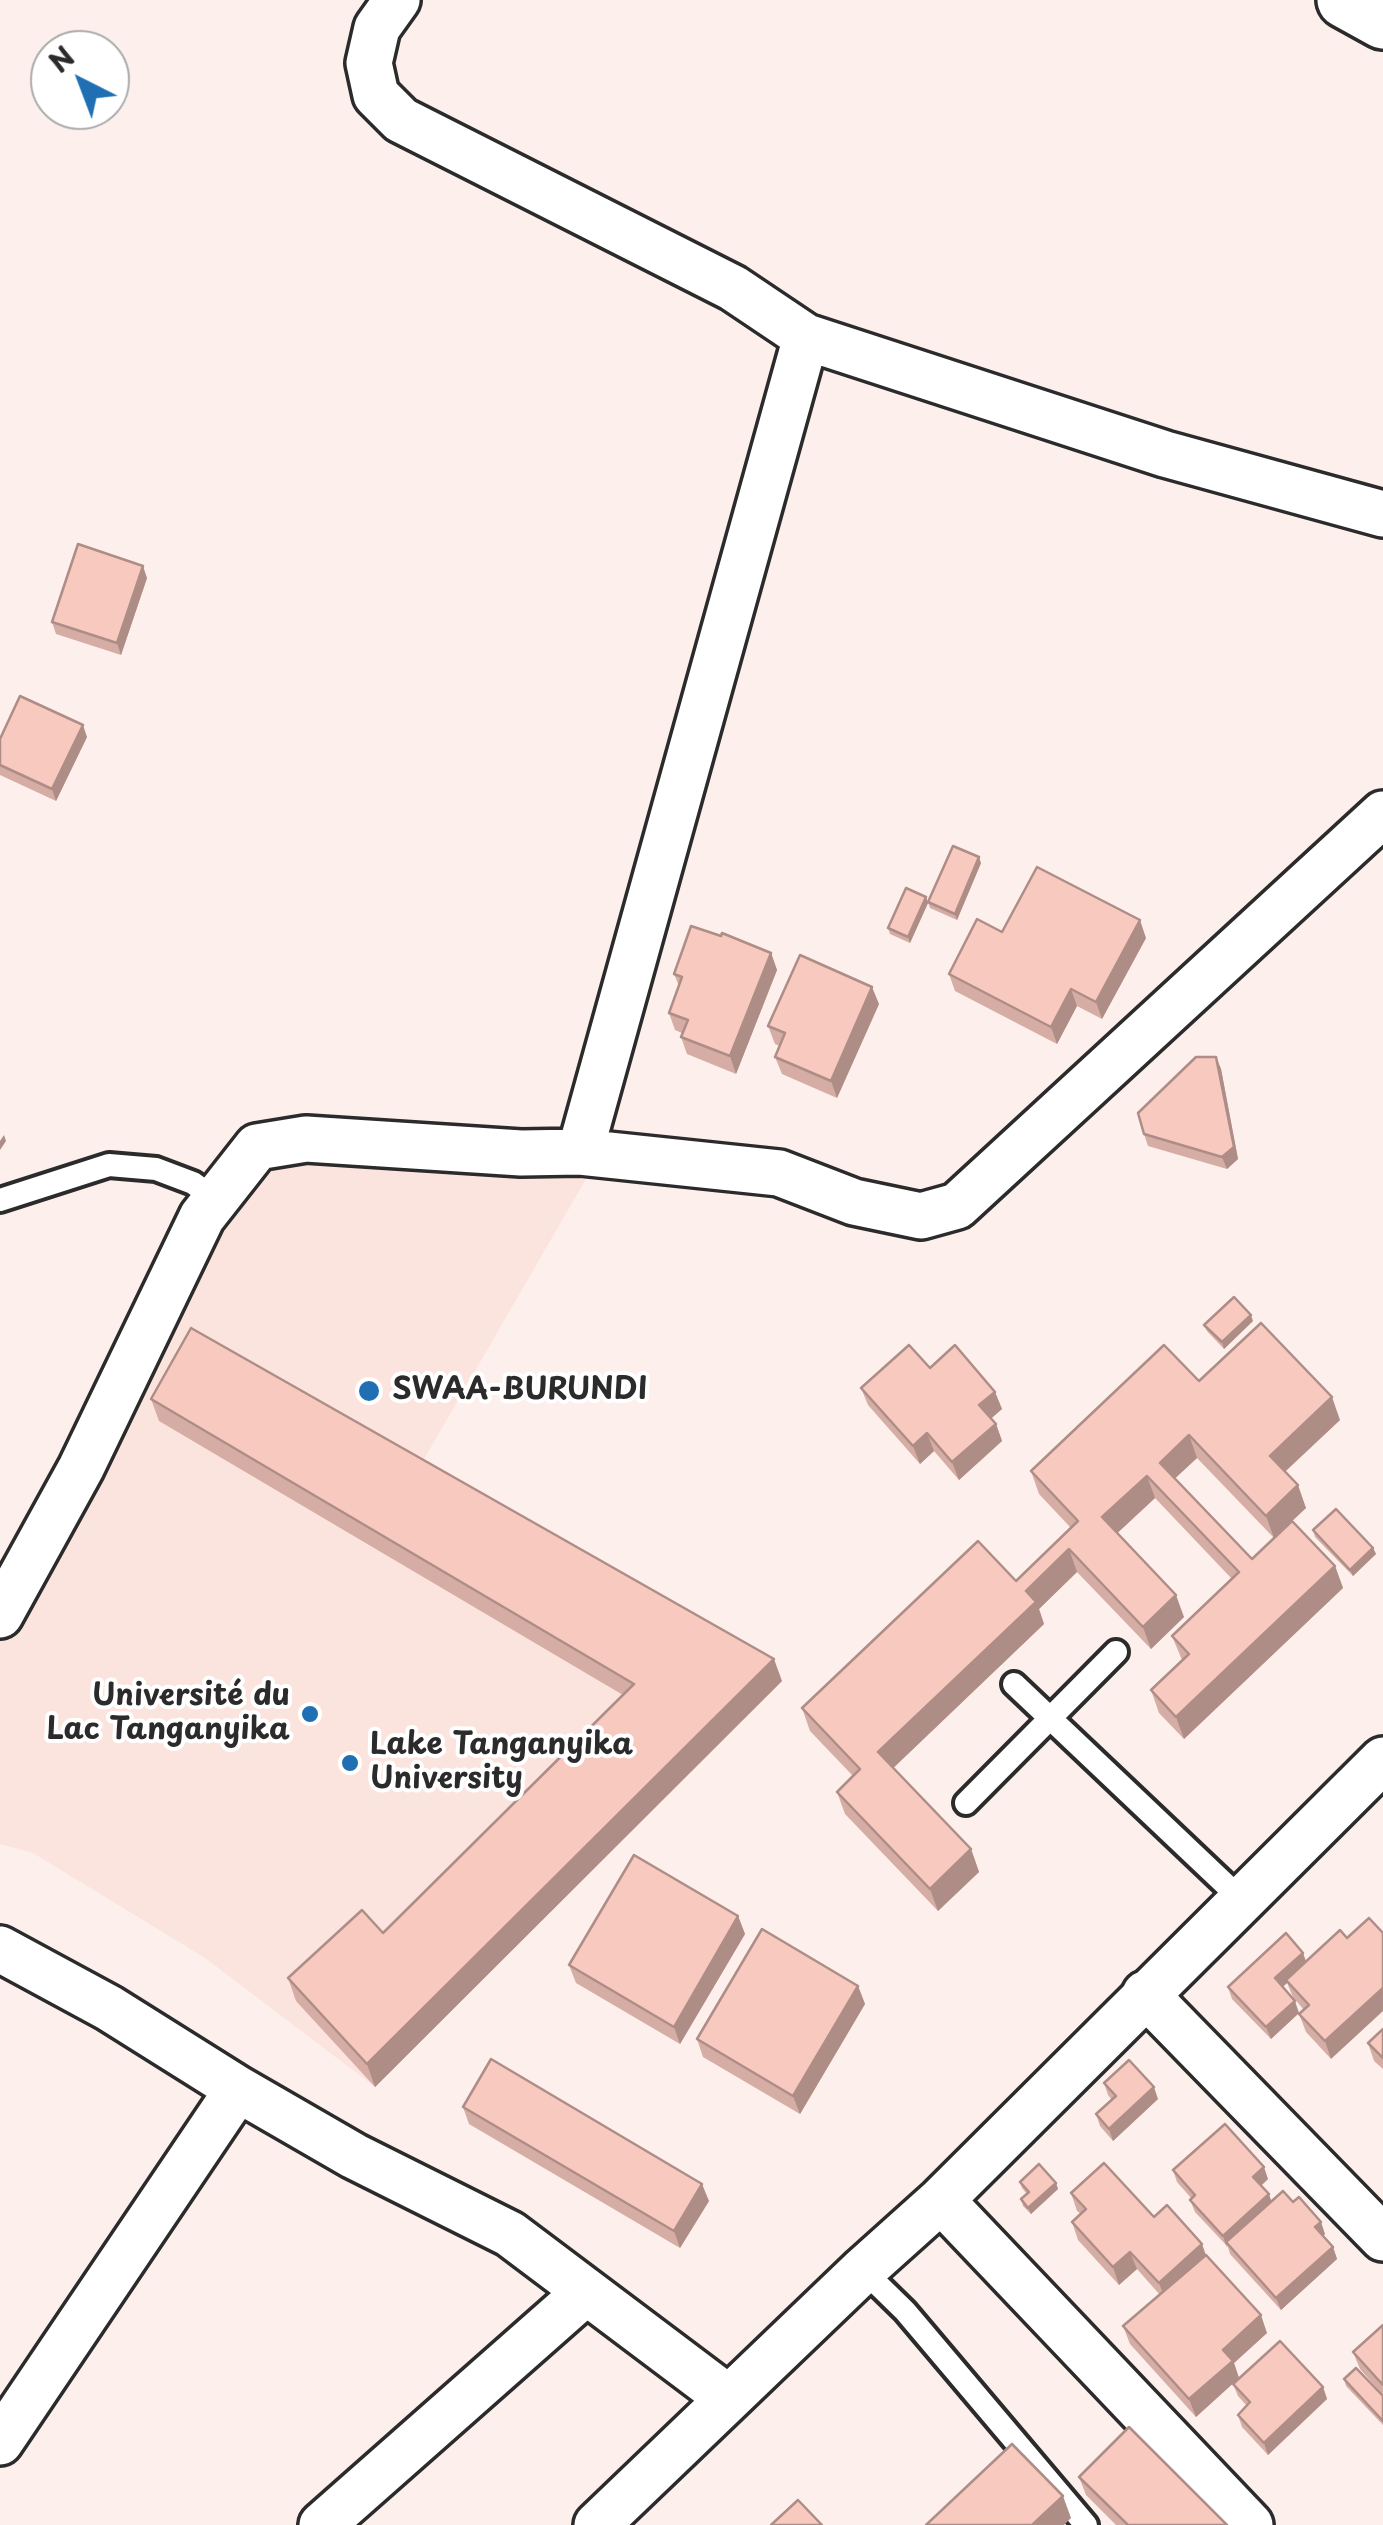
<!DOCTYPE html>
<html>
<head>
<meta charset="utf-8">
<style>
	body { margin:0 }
	#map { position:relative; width:1383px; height:2525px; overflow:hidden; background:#fdefec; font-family:"Playpen Sans",sans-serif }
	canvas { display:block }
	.north { position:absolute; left:30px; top:30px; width:100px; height:100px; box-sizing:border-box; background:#fff; border:2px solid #aaa; border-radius:50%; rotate:318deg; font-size:28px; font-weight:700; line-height:40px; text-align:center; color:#2b2b2b }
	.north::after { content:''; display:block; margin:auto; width:35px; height:45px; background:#1f6fb2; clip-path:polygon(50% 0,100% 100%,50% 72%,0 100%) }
</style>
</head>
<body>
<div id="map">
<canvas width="1383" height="2525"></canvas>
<div class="north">N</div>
</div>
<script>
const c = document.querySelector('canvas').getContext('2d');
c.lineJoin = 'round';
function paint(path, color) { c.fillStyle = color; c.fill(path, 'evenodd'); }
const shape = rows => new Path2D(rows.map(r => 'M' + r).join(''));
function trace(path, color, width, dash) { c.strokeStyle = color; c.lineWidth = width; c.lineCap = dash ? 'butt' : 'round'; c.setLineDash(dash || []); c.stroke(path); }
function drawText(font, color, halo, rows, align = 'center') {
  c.font = font + ' "Playpen Sans",sans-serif'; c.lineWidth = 8; c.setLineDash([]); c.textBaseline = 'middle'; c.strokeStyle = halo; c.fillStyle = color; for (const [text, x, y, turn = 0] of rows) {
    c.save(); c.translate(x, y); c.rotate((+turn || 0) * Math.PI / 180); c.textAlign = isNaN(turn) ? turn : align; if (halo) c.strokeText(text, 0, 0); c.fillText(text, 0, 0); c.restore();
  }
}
paint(shape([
	[276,1157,437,1161,586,1179,416,1473,782,1681,375,2087,205,1958,33,1853,0,1844,0,1595,150,1318]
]), '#fce4de');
const lane = shape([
	[0,1200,109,1165,156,1169,193,1183,214,1198],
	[1014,1684,1244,1902],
	[966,1803,1116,1652],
	[863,2270,905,2311,1086,2525]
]);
const street = shape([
	[397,0,377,28,369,63,376,95,401,120,733,288,806,337,1165,454,1383,514],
	[580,1152,806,337],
	[0,1615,81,1468,202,1217,257,1147,306,1139,521,1153,580,1152,779,1173,854,1202,921,1216,957,1206,1383,814],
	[0,1949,109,2008,238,2089,354,2156,510,2234,728,2398],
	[1145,1994,1383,2238],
	[941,2200,1250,2525],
	[0,2442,238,2089],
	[322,2525,586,2292],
	[597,2525,863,2270,941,2200,1383,1760]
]);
const primary = shape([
	[1345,0,1383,21]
]);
trace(lane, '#2b2b2b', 30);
trace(street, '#2b2b2b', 52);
trace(primary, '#2b2b2b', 62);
trace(lane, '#fff', 22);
trace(street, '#fff', 45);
trace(primary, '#fff', 55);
paint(shape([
	[147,578,121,655,56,634,52,622],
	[87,737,56,801,0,775,0,739],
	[981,863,957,920,930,908,928,902],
	[926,897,928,903,910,943,890,934,888,928],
	[1002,932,1146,938,1102,1019,1077,1006,1057,1044,955,991,949,974],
	[771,953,777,970,736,1074,687,1054,681,1037,682,1033,675,1030,669,1013,679,986,674,974],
	[879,1004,837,1098,782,1074,775,1057,780,1046,775,1044,768,1026],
	[1216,1057,1221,1069,1238,1159,1227,1169,1148,1146,1144,1134],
	[1253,1321,1224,1349,1207,1331,1204,1325],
	[930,1368,995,1392,1002,1409,991,1418,996,1424,1002,1441,959,1480,934,1451,920,1464,868,1405,861,1388],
	[1199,1381,1340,1420,1285,1472,1306,1508,1274,1538,1197,1458,1175,1478,1252,1559,1335,1566,1343,1588,1184,1739,1159,1713,1151,1690,1182,1660,1172,1636,1232,1579,1155,1498,1117,1533,1184,1617,1151,1649,1077,1572,1039,1609,1044,1624,893,1768,971,1849,979,1872,938,1911,845,1814,837,1792,853,1776,810,1731,802,1708,1016,1581,1071,1528,1039,1494,1031,1471],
	[151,1399,782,1681,375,2087,296,2001,288,1978,383,1933,623,1695,159,1421],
	[1313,1530,1373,1548,1376,1554,1353,1576,1315,1537],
	[738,1916,745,1934,680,2044,576,1983,569,1965],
	[1347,1938,1331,2059,1306,2032,1299,2014,1304,2010,1293,1997,1287,1983,1283,1987,1299,2013,1271,2039,1232,1999,1228,1987,1303,1953,1306,1961],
	[858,1986,865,2004,800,2114,703,2057,697,2039],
	[1383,2029,1383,2069,1374,2061,1368,2043],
	[1104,2083,1158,2099,1113,2141,1100,2126,1096,2114,1112,2100,1108,2095],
	[463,2107,709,2201,680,2248,469,2124],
	[1173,2170,1268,2179,1261,2186,1271,2201,1293,2202,1325,2234,1323,2236,1333,2247,1337,2259,1281,2310,1230,2254,1228,2247,1195,2212,1190,2200,1192,2199,1177,2182],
	[1020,2182,1056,2183,1058,2189,1031,2214,1023,2206,1021,2199,1027,2194,1022,2188],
	[1071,2193,1154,2217,1206,2255,1267,2333,1234,2363,1239,2378,1196,2417,1130,2344,1123,2326,1160,2295,1137,2269,1119,2285,1078,2240,1072,2222,1081,2214,1077,2211],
	[1383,2325,1383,2395,1360,2369,1353,2352],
	[1344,2379,1383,2396,1383,2425,1346,2386],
	[1233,2384,1323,2387,1327,2399,1268,2455,1242,2427,1238,2415,1247,2406,1238,2396],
	[1079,2477,1227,2525,1116,2525,1086,2495]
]), '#d5ada4');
paint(shape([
	[143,566,147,578,121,655,117,643],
	[83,725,87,737,56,801,52,789],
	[979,857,981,863,957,920,955,914],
	[926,897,928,903,910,943,908,937],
	[1140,920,1146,938,1102,1019,1096,1002],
	[771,953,777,970,736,1074,730,1056],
	[872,987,879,1004,837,1098,831,1081],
	[1071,989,1077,1006,1057,1044,1051,1027],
	[1216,1057,1221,1069,1238,1159,1227,1169,1222,1157],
	[4,1135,6,1141,0,1150,0,1141],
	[1251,1315,1253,1321,1224,1349,1222,1342],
	[995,1392,1002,1409,986,1423,979,1405],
	[1332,1397,1340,1420,1278,1478,1270,1456],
	[996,1424,1002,1441,959,1480,952,1462],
	[927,1433,934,1451,920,1464,913,1446],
	[1189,1435,1197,1458,1168,1485,1160,1463],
	[1147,1476,1155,1498,1110,1540,1102,1517],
	[1298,1485,1306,1508,1274,1538,1266,1516],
	[1373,1548,1376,1554,1353,1576,1350,1570],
	[1069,1549,1077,1572,1039,1609,1044,1624,886,1775,878,1752,1026,1591],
	[1335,1566,1343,1588,1184,1739,1176,1717],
	[1176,1595,1184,1617,1151,1649,1143,1627],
	[774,1659,782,1681,375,2087,367,2064],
	[971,1849,979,1872,938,1911,930,1889],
	[738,1916,745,1934,680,2044,674,2027],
	[1303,1953,1307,1965,1279,1990,1275,1978],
	[858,1986,865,2004,800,2114,793,2096],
	[1383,1988,1383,2011,1331,2059,1325,2041],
	[1295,2001,1299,2013,1271,2039,1266,2027],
	[1154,2087,1158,2099,1113,2141,1109,2129],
	[1264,2167,1268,2179,1257,2189,1253,2177],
	[1056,2183,1058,2189,1031,2214,1028,2208],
	[702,2184,709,2201,680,2248,674,2231],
	[1269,2194,1273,2206,1226,2242,1227,2248,1223,2236],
	[1321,2222,1325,2234,1319,2239,1315,2227],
	[1202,2244,1208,2261,1166,2301,1159,2283],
	[1333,2247,1337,2259,1281,2310,1276,2298],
	[1130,2252,1137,2269,1119,2285,1113,2267],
	[1261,2315,1267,2333,1234,2363,1239,2378,1196,2417,1189,2399,1223,2350],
	[1323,2387,1327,2399,1268,2455,1264,2443],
	[1063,2496,1071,2518,1064,2525,1032,2525]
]), '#ae8d86');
const building = shape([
	[78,544,143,566,117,643,52,622,78,544],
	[20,696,83,725,52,789,0,765,0,739,20,696],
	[953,846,979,857,955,914,928,902,953,846],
	[1037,867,1140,920,1096,1002,1071,989,1051,1027,949,974,977,919,1002,932,1037,867],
	[906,888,926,897,908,937,888,928,906,888],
	[691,926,721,936,722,933,771,953,730,1056,681,1037,688,1020,669,1013,682,977,674,974,691,926],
	[800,955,872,987,831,1081,775,1057,785,1033,768,1026,800,955],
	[1196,1057,1216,1057,1234,1147,1222,1157,1144,1134,1138,1113,1196,1057],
	[1234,1297,1251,1315,1222,1342,1204,1325,1234,1297],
	[1261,1323,1332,1397,1270,1456,1298,1485,1266,1516,1189,1435,1160,1463,1252,1559,1292,1521,1335,1566,1176,1717,1151,1690,1189,1654,1172,1636,1239,1572,1147,1476,1102,1517,1176,1595,1143,1627,1069,1549,1026,1591,1036,1602,878,1752,971,1849,930,1889,837,1792,860,1769,802,1708,978,1541,1016,1581,1078,1521,1031,1471,1164,1345,1199,1381,1261,1323],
	[191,1328,774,1659,367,2064,288,1978,362,1910,383,1933,634,1684,151,1399,191,1328],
	[909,1345,930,1368,955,1345,995,1392,979,1405,996,1424,952,1462,927,1433,913,1446,861,1388,909,1345],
	[1336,1509,1373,1548,1350,1570,1313,1530,1336,1509],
	[634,1855,738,1916,674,2027,569,1965,634,1855],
	[1369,1918,1383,1933,1383,1988,1325,2041,1299,2014,1309,2005,1286,1980,1340,1930,1347,1938,1369,1918],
	[762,1929,858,1986,793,2096,697,2039,762,1929],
	[1286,1933,1303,1953,1275,1978,1295,2001,1266,2027,1228,1987,1286,1933],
	[1383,2029,1383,2058,1368,2043,1383,2029],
	[491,2059,702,2184,674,2231,463,2107,491,2059],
	[1129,2060,1154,2087,1109,2129,1096,2114,1116,2096,1104,2083,1129,2060],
	[1225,2124,1264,2167,1253,2177,1269,2194,1223,2236,1190,2200,1195,2195,1173,2170,1225,2124],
	[1104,2163,1154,2217,1167,2205,1202,2244,1159,2283,1130,2252,1113,2267,1072,2222,1086,2209,1071,2193,1104,2163],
	[1039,2164,1056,2183,1028,2208,1021,2199,1029,2192,1020,2182,1039,2164],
	[1283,2191,1293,2202,1299,2197,1321,2222,1315,2227,1333,2247,1276,2298,1226,2242,1283,2191],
	[1206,2255,1261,2315,1223,2350,1233,2361,1189,2399,1123,2326,1206,2255],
	[1383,2325,1383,2385,1353,2352,1383,2325],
	[1280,2341,1323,2387,1264,2443,1238,2415,1250,2402,1233,2384,1280,2341],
	[1356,2368,1383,2396,1383,2421,1344,2379,1356,2368],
	[1129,2427,1227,2525,1128,2525,1079,2477,1129,2427],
	[1012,2444,1063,2496,1032,2525,926,2525,1012,2444],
	[798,2500,822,2525,771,2525,798,2500]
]);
paint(building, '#f8c9bf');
trace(building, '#ae8d86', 2.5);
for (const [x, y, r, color] of [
	[369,1391,12,"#1f6fb2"],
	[310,1714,10,"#1f6fb2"],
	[350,1763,10,"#1f6fb2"]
]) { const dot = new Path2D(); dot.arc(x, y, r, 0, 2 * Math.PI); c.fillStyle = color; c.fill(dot); trace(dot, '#fff', 4); }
drawText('bold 30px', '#2b2b2b', '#fff', [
	["SWAA-BURUNDI",392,1391],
	["Université du",290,1697,"right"],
	["Lac Tanganyika",290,1731,"right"],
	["Lake Tanganyika",370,1746],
	["University",370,1780]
], 'left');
</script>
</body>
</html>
